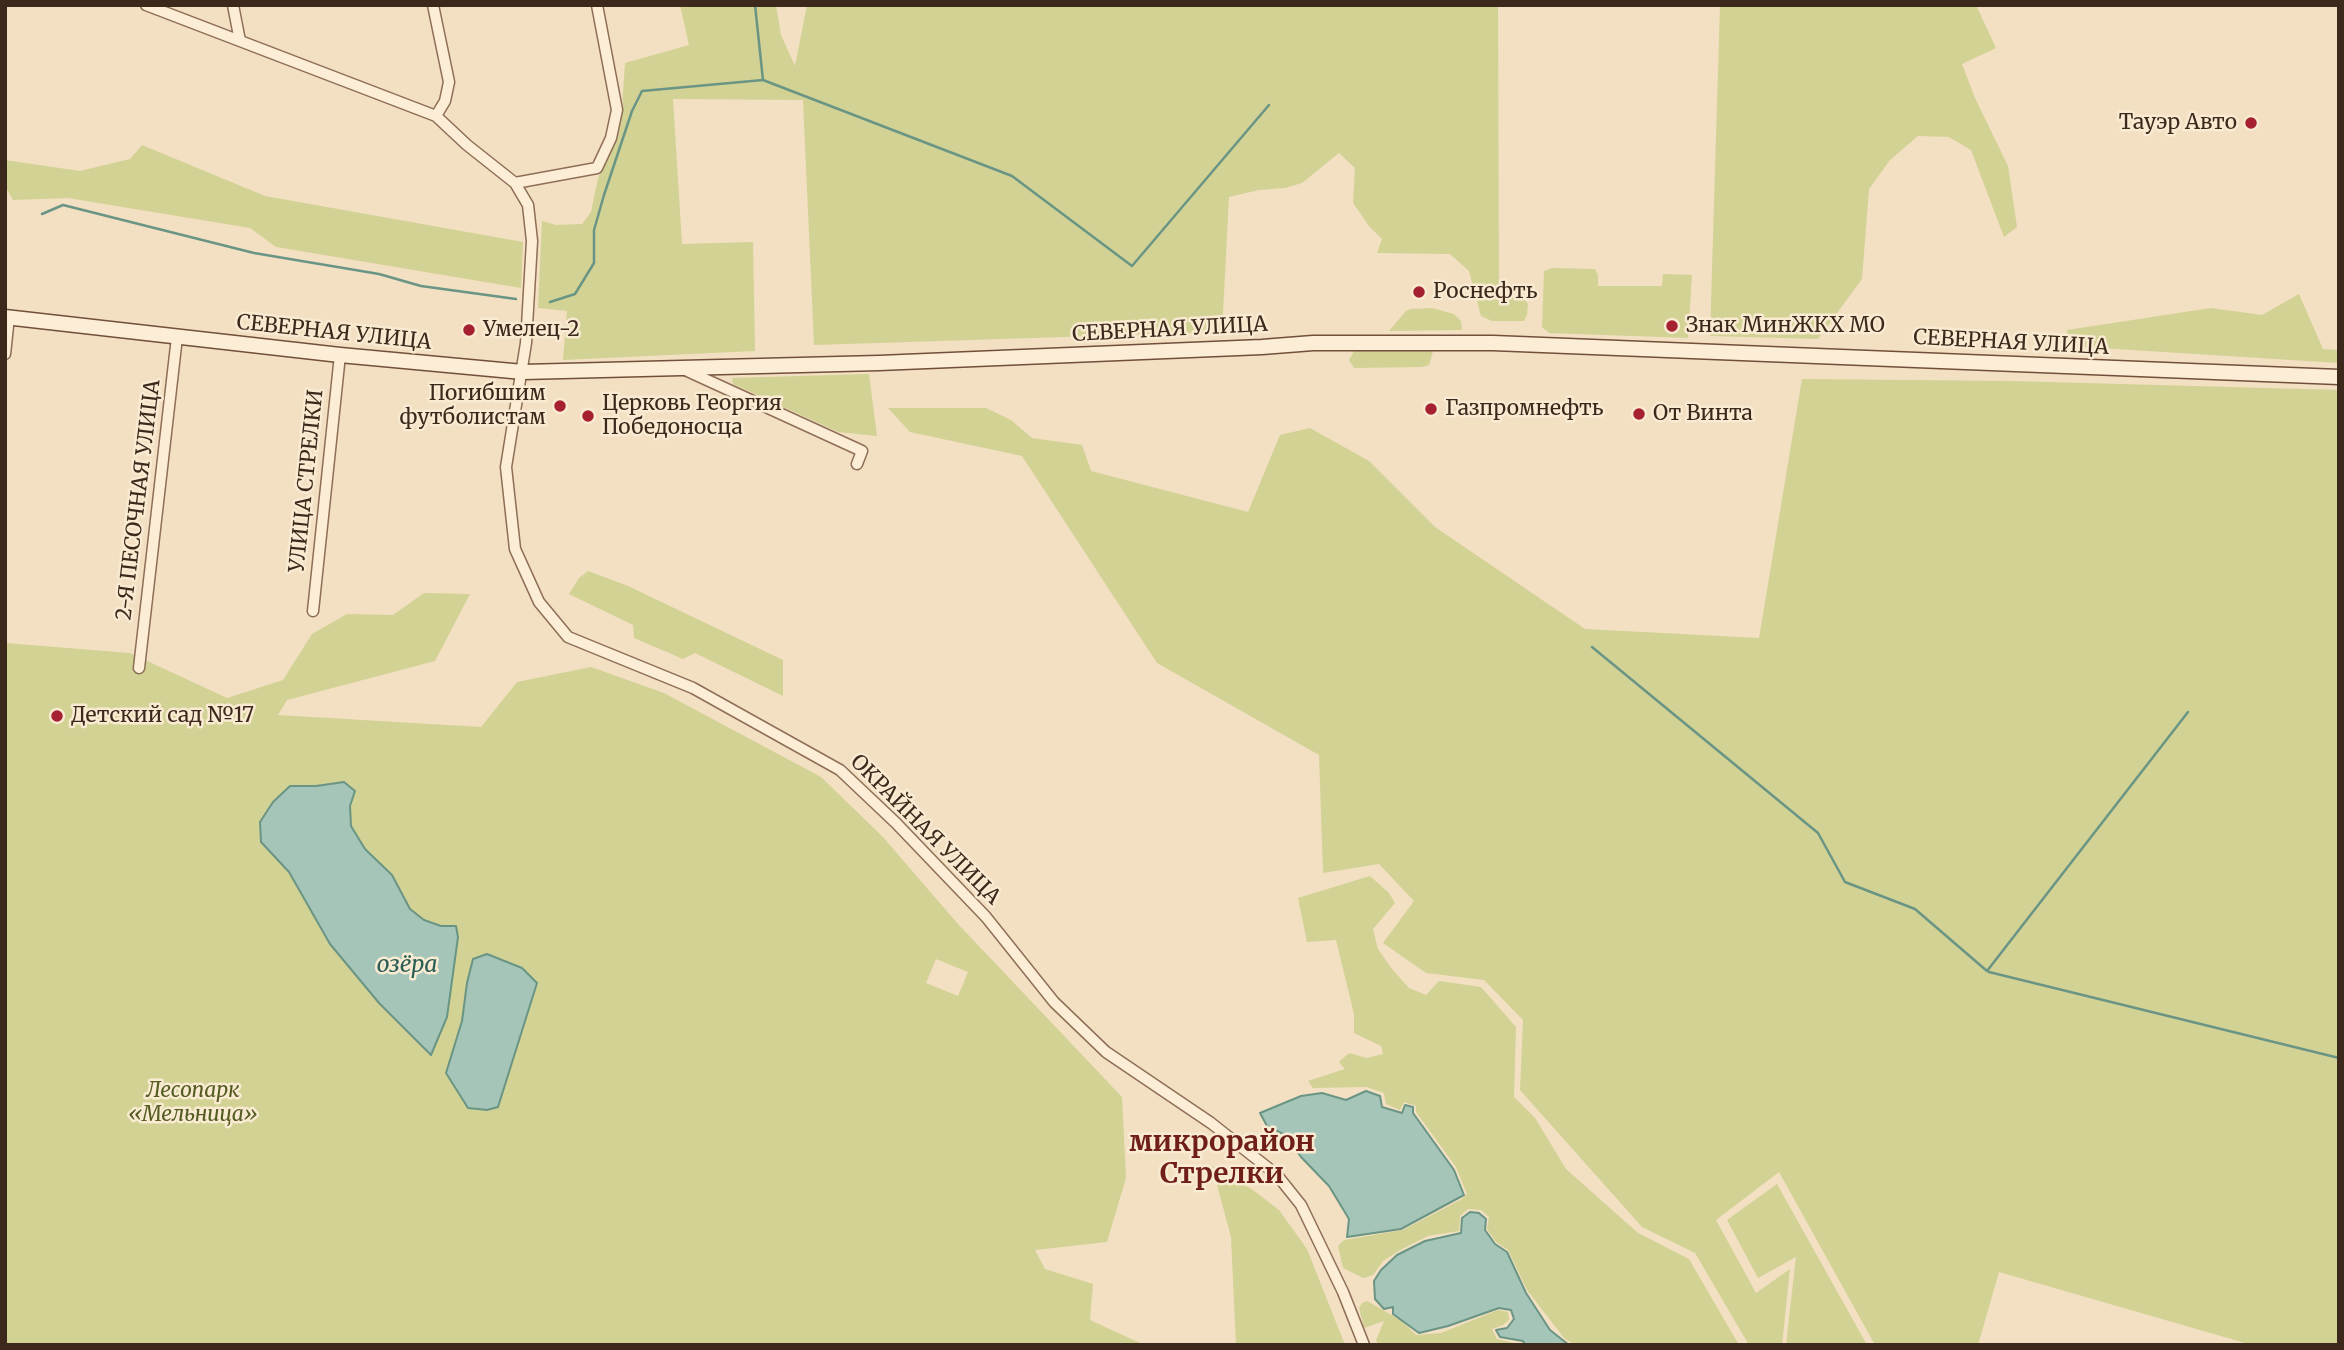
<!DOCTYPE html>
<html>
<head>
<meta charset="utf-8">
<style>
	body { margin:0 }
	#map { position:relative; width:2344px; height:1350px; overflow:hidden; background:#f3dfc2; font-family:Merriweather,serif }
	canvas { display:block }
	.frame { position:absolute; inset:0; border:7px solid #3d291c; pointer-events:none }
</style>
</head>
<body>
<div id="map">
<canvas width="2344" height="1350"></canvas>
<div class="frame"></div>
</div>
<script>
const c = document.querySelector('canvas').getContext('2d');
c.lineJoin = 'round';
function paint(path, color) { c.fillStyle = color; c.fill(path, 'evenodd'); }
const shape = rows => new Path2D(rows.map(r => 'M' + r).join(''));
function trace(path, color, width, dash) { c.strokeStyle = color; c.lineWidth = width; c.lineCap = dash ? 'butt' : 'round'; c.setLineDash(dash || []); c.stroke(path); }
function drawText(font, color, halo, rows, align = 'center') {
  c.font = font + ' Merriweather,serif'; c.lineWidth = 5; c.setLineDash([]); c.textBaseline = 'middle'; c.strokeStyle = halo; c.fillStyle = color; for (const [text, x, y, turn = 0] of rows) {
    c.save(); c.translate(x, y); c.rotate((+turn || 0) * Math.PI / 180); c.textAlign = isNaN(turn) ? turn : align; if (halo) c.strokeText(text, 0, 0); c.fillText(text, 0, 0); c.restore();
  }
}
paint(shape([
	[680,5,776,5,781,35,795,66,807,5,1498,5,1499,296,1523,297,1528,304,1527,315,1524,321,1492,321,1481,316,1469,271,1450,254,1377,253,1382,239,1369,226,1353,203,1355,168,1339,153,1302,183,1285,188,1259,190,1229,197,1222,332,814,345,803,100,673,99,682,244,753,242,755,351,563,360,567,311,538,308,542,221,556,225,582,224,591,212,598,178,613,144,622,108,625,63,689,45],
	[1720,5,1976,5,1996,48,1962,64,1975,98,2008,166,2017,227,2004,237,1971,150,1949,137,1918,136,1890,160,1869,189,1862,279,1818,339,1710,336],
	[142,145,265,196,523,242,521,288,276,247,250,228,68,198,13,200,5,186,5,160,80,171,130,159],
	[1552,268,1595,269,1598,275,1598,286,1662,286,1663,274,1692,275,1688,338,1549,333,1542,327,1544,271],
	[2299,294,2323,349,2339,350,2339,363,2068,346,2067,330,2211,308,2262,315],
	[1432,308,1454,314,1461,321,1462,330,1389,331,1406,311,1411,309],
	[1354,351,1433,351,1429,365,1422,367,1354,368,1349,360],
	[869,374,877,436,838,432,733,384,732,378],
	[1802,379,2012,381,2339,390,2339,1345,2252,1345,1999,1272,1978,1345,1875,1345,1779,1172,1716,1220,1756,1293,1790,1269,1782,1345,1749,1345,1695,1253,1642,1227,1520,1090,1523,1020,1484,980,1426,973,1383,943,1414,901,1379,864,1323,873,1319,755,1157,663,1022,456,910,432,888,408,986,408,1011,420,1032,438,1082,445,1091,471,1248,512,1280,435,1310,428,1369,461,1435,527,1585,629,1759,638],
	[588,571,628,586,783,660,783,696,695,653,683,659,634,638,633,625,569,594,579,578],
	[424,593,470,594,435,661,287,700,278,715,481,727,517,682,591,667,664,693,821,777,882,836,958,924,1122,1097,1126,1178,1107,1242,1035,1250,1045,1269,1093,1284,1090,1320,1140,1343,1140,1345,5,1345,5,643,130,653,227,698,283,680,312,634,347,614,393,615],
	[936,959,968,972,958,996,926,983],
	[1370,876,1389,893,1395,903,1373,929,1378,949,1392,969,1409,988,1426,995,1439,981,1481,987,1516,1027,1514,1097,1535,1118,1566,1169,1638,1233,1689,1259,1739,1345,1575,1345,1564,1338,1527,1290,1508,1250,1496,1242,1487,1229,1489,1217,1481,1210,1468,1209,1460,1216,1459,1231,1428,1236,1402,1249,1383,1261,1373,1275,1363,1278,1343,1268,1338,1246,1344,1240,1403,1230,1462,1199,1467,1194,1456,1167,1416,1112,1416,1106,1404,1102,1400,1110,1386,1104,1384,1093,1367,1087,1313,1088,1308,1081,1345,1069,1339,1062,1349,1053,1367,1058,1383,1054,1381,1046,1354,1033,1354,1014,1336,940,1307,942,1298,898],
	[1212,1166,1253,1190,1279,1210,1307,1249,1345,1345,1236,1345,1231,1237],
	[1777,1184,1867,1345,1786,1345,1796,1257,1758,1278,1727,1220],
	[1367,1301,1402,1321,1416,1335,1441,1333,1498,1310,1508,1312,1509,1320,1503,1325,1492,1329,1497,1339,1522,1345,1378,1345,1376,1340,1384,1321,1364,1328,1359,1308,1362,1303]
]), '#d2d294');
const water = shape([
	[344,782,355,791,350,806,351,826,365,849,392,875,410,909,424,920,441,926,456,926,458,937,447,1017,431,1055,379,1003,330,944,289,872,261,842,260,822,273,802,290,786,316,786,344,782],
	[487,954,522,968,537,983,498,1107,487,1110,468,1108,446,1073,462,1021,467,983,473,959,487,954],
	[1366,1091,1380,1096,1382,1107,1402,1113,1405,1105,1413,1107,1413,1113,1454,1170,1464,1195,1401,1229,1347,1237,1349,1219,1329,1186,1301,1157,1285,1135,1267,1126,1260,1113,1301,1096,1322,1093,1346,1100,1366,1091],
	[1470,1212,1479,1213,1486,1219,1485,1230,1495,1244,1507,1252,1526,1293,1550,1330,1569,1345,1525,1345,1523,1341,1500,1337,1496,1330,1507,1328,1514,1319,1511,1310,1499,1308,1448,1326,1419,1333,1393,1314,1393,1307,1384,1309,1375,1299,1374,1281,1381,1270,1397,1255,1425,1241,1461,1233,1462,1218,1470,1212]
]);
paint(water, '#a5c5b8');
trace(water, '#6a9585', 2);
trace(shape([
	[763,80,1012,176,1132,266,1269,105],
	[42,214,63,205,254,253,379,274,421,286,516,299],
	[550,302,575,294,594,263,594,230,604,195,632,111,642,91,763,80,755,5],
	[1592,647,1818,833,1845,882,1915,909,1987,971,2188,712],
	[1989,972,2339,1058]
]), '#6a9585', 2.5);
const street = shape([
	[146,5,436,116,467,145,515,183,528,205,532,241,526,343,506,467,515,549,539,602,568,637,693,688,840,770,896,823,986,917,1054,1002,1106,1052,1211,1123,1277,1175,1301,1205,1343,1292,1364,1345],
	[233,5,240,41],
	[433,5,449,82,445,101,436,116],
	[515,183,597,168,611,138,617,110,597,5],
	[5,354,9,317],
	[683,369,862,451,857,464],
	[313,611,340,355],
	[139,668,177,337]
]);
const secondary = shape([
	[5,317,340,355,523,372,879,363,1262,347,1313,343,1493,343,2339,377]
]);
trace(street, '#8f6e57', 13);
trace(secondary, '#714f3a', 17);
trace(street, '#fcedd6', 10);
trace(secondary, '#fcedd6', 14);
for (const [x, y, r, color] of [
	[2251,123,7,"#a52030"],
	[1419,292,7,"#a52030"],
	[1672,326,7,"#a52030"],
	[469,330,7,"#a52030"],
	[560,406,7,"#a52030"],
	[1431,409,7,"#a52030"],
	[1639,414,7,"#a52030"],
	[588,416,7,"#a52030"],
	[57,716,7,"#a52030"]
]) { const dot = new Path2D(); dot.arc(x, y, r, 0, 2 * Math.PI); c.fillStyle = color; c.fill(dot); trace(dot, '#f9ead2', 2.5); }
drawText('21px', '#3d291c', '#f9ead2', [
	["Тауэр Авто",2237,123,"right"],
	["Роснефть",1433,292],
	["Знак МинЖКХ МО",1686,326],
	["Умелец-2",483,330],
	["Погибшим",546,394,"right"],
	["футболистам",546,418,"right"],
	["Церковь Георгия",602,404],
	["Победоносца",602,428],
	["Газпромнефть",1445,409],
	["От Винта",1653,414],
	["Детский сад №17",71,716]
], 'left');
drawText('21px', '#3d291c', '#f9ead2', [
	["СЕВЕРНАЯ УЛИЦА",1170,330,-3],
	["СЕВЕРНАЯ УЛИЦА",334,333,6],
	["СЕВЕРНАЯ УЛИЦА",2011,343,3],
	["УЛИЦА СТРЕЛКИ",307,481,-84],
	["2-Я ПЕСОЧНАЯ УЛИЦА",139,500,-83],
	["ОКРАЙНАЯ УЛИЦА",925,830,45]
]);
drawText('italic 21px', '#545c21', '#f9ead2', [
	["Лесопарк",193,1091],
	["«Мельница»",193,1115]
]);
drawText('italic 23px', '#2a5e55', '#f9ead2', [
	["озёра",407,965]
]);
drawText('bold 28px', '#6f1f17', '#f9ead2', [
	["микрорайон",1222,1143],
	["Стрелки",1222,1175]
]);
</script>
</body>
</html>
